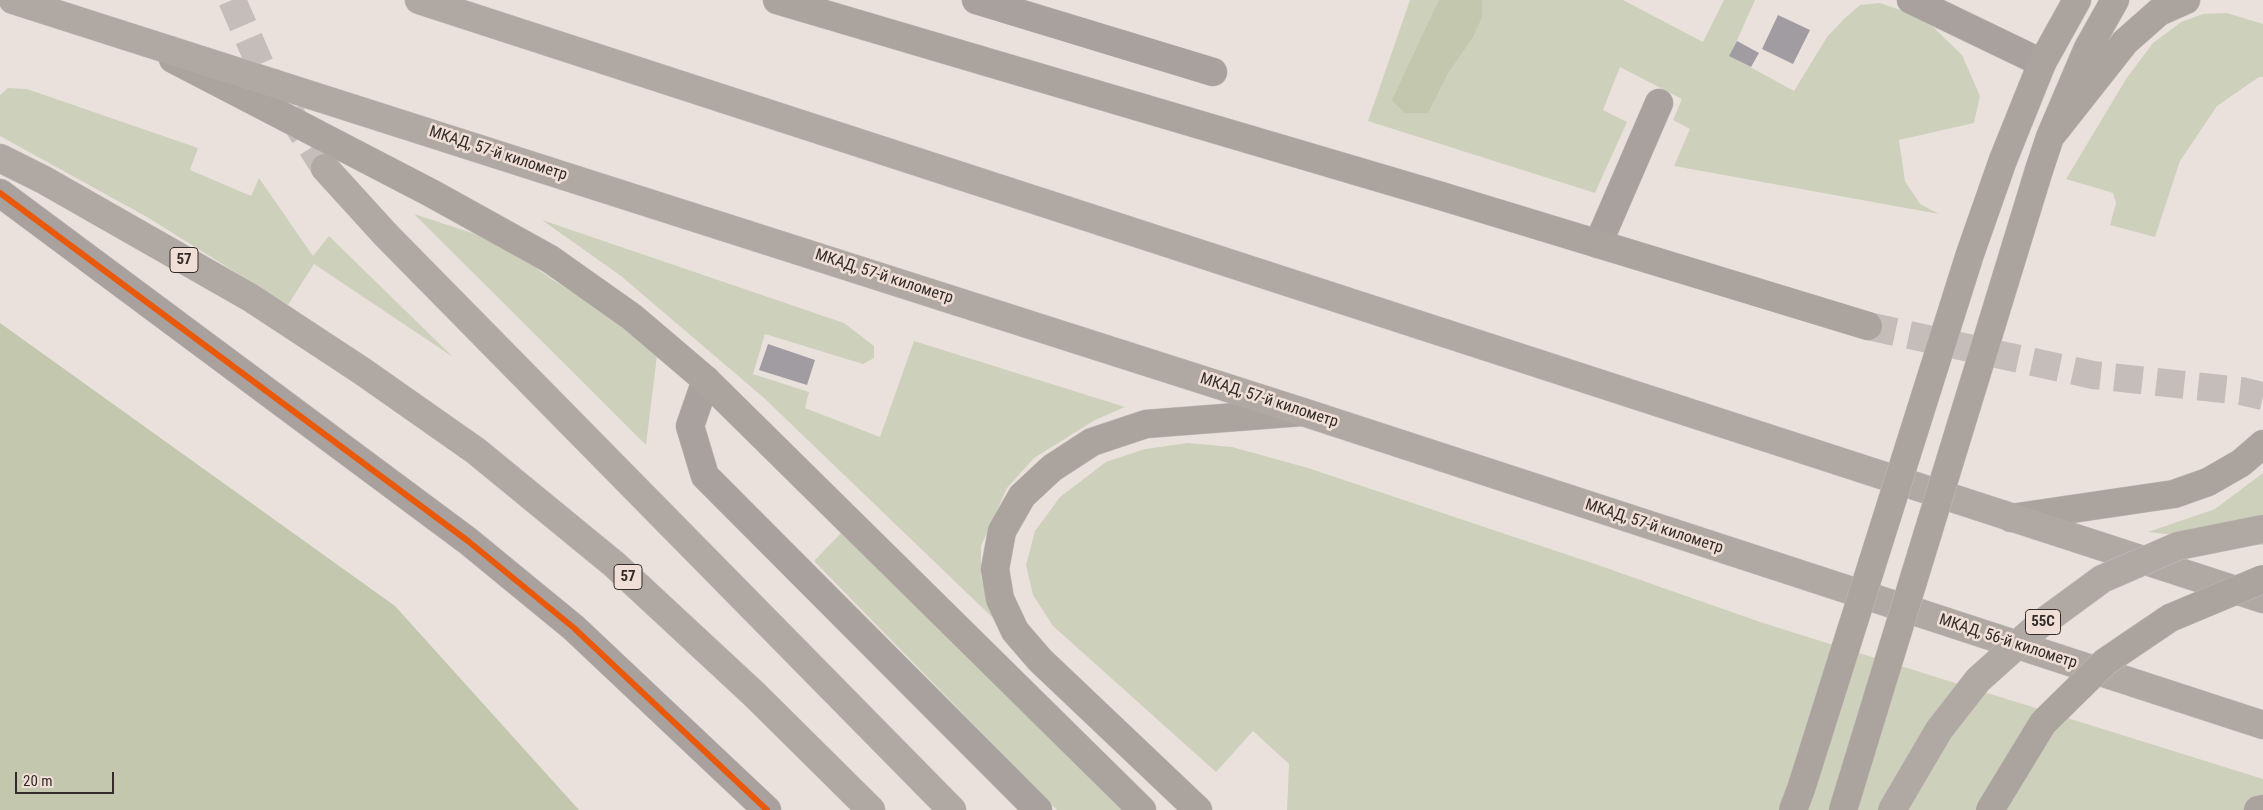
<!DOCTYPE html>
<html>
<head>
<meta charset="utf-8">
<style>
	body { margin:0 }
	#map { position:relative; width:2263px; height:810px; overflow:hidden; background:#eae1dd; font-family:"Roboto Condensed",sans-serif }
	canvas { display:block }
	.scale { position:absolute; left:15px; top:772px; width:99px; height:22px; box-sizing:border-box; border:2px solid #322b28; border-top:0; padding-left:6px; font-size:15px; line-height:18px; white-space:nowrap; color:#322b28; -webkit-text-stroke:4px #f0dfd7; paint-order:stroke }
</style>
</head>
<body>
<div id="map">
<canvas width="2263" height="810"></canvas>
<div class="scale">20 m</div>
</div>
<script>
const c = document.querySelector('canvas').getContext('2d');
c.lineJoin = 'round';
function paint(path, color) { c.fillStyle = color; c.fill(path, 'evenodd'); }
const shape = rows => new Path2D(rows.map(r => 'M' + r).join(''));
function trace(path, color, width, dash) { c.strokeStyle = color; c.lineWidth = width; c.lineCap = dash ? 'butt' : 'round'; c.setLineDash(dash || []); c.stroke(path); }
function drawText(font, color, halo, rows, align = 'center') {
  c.font = font + ' "Roboto Condensed",sans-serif'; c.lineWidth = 5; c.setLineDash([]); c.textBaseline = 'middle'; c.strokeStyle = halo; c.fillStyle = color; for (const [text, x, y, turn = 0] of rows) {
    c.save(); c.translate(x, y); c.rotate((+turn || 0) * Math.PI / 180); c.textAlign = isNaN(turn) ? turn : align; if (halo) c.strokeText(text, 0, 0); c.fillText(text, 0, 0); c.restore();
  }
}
paint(shape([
	[1410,0,1623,0,1703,42,1724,0,1755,0,1730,56,1794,91,1827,37,1844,19,1860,5,1880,3,1903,11,1933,27,1962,55,1980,96,1974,123,1899,140,1905,181,1920,204,1939,214,1674,166,1690,129,1673,120,1682,99,1620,67,1603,110,1627,122,1595,193,1368,121],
	[2227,13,2263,24,2263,77,2259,77,2217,106,2180,161,2155,237,2110,225,2116,203,2113,193,2066,179,2126,79,2153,43,2181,22,2203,14],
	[8,88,27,89,198,148,190,170,251,196,259,178,313,256,329,236,453,357,314,264,288,305,147,217,0,136,0,95],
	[414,214,500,242,553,280,628,327,657,356,646,445],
	[542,220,844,323,874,346,874,358,863,364,765,334,753,374,809,392,805,408,880,437,914,341,1125,407,1095,420,1034,458,1007,488,981,546,981,577,993,618,764,398,621,276],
	[1188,443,1232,447,1308,468,1595,564,1763,623,2263,779,2263,810,1287,810,1289,764,1253,731,1216,772,1053,626,1033,595,1026,565,1035,531,1060,497,1106,462,1145,449],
	[2263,473,2263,545,2148,532,2215,509],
	[841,533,1126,810,1057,810,814,561]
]), '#cdd1bc');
paint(shape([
	[1439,0,1482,0,1482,17,1473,37,1448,73,1428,113,1404,113,1392,100],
	[0,323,395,606,579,810,0,810]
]), '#c2c7ae');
paint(shape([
	[1778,15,1810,30,1793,64,1762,49],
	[1737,41,1759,53,1751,67,1729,56],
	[768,344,815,360,807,385,759,370]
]), '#a19ca2');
trace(shape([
	[1868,326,2093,375,2241,391,2263,396]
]), '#c5bdb9', 28, [28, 14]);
trace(shape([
	[232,0,262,69,325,168]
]), '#c5bdb9', 28, [28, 14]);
const minor = shape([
	[976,0,1213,72],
	[1911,0,2042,63],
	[0,193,468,541,574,628,767,810],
	[1598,244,1659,103],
	[706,380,690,426,705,476,1038,810]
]);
const major = shape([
	[777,0,1441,196,1868,326],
	[173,59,431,193,550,259,632,317,706,380,1142,810],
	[2050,137,2125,42,2159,12,2186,0],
	[2003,160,2042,63,2077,0],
	[2039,170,2050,137,2088,48,2115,0],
	[2011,518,2174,494,2208,482,2241,463,2263,444],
	[1198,810,1040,660,1015,631,1000,599,995,569,1002,531,1022,496,1052,468,1092,442,1146,424,1302,412],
	[2258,810,2263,809]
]);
const highway = shape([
	[13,0,1303,412,2263,725],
	[419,0,2263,599],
	[0,158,44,180,251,298,362,371,476,451,615,565,755,695,871,810],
	[325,168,386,235,952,810]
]);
trace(minor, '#c4bdba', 29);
trace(major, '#c4bdba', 29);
trace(highway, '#c4bdba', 29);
trace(minor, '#a8a19d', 28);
trace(major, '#aba49e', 28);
trace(highway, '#b0a8a3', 28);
const majorBridge = shape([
	[1793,810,1801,789,1970,254,2003,160],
	[1843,810,2039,170],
	[1990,810,2043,723,2105,662,2170,618,2263,579]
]);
const highwayBridge = shape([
	[1892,810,1939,730,1978,680,2038,626,2102,579,2178,546,2263,529]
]);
trace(majorBridge, '#c4bdba', 29, []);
trace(highwayBridge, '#c4bdba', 29, []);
trace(majorBridge, '#aba49e', 28);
trace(highwayBridge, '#b0a8a3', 28);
trace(shape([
	[0,193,468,541,574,628,767,810]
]), '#e8590c', 6);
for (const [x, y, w] of [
	[184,260,28],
	[628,577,28],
	[2043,622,35]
]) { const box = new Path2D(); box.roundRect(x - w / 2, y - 12.5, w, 25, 4); c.fillStyle = '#f0dfd7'; c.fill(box); trace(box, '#322b28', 1); }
drawText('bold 15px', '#322b28', null, [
	["57",184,260],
	["57",628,577],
	["55C",2043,622]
]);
drawText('16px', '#322b28', '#f0dfd7', [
	["МКАД, 57-й километр",498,154,18],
	["МКАД, 57-й километр",884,277,18],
	["МКАД, 57-й километр",1269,401,18],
	["МКАД, 57-й километр",1654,527,18],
	["МКАД, 56-й километр",2008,642,18]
]);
</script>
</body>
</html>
